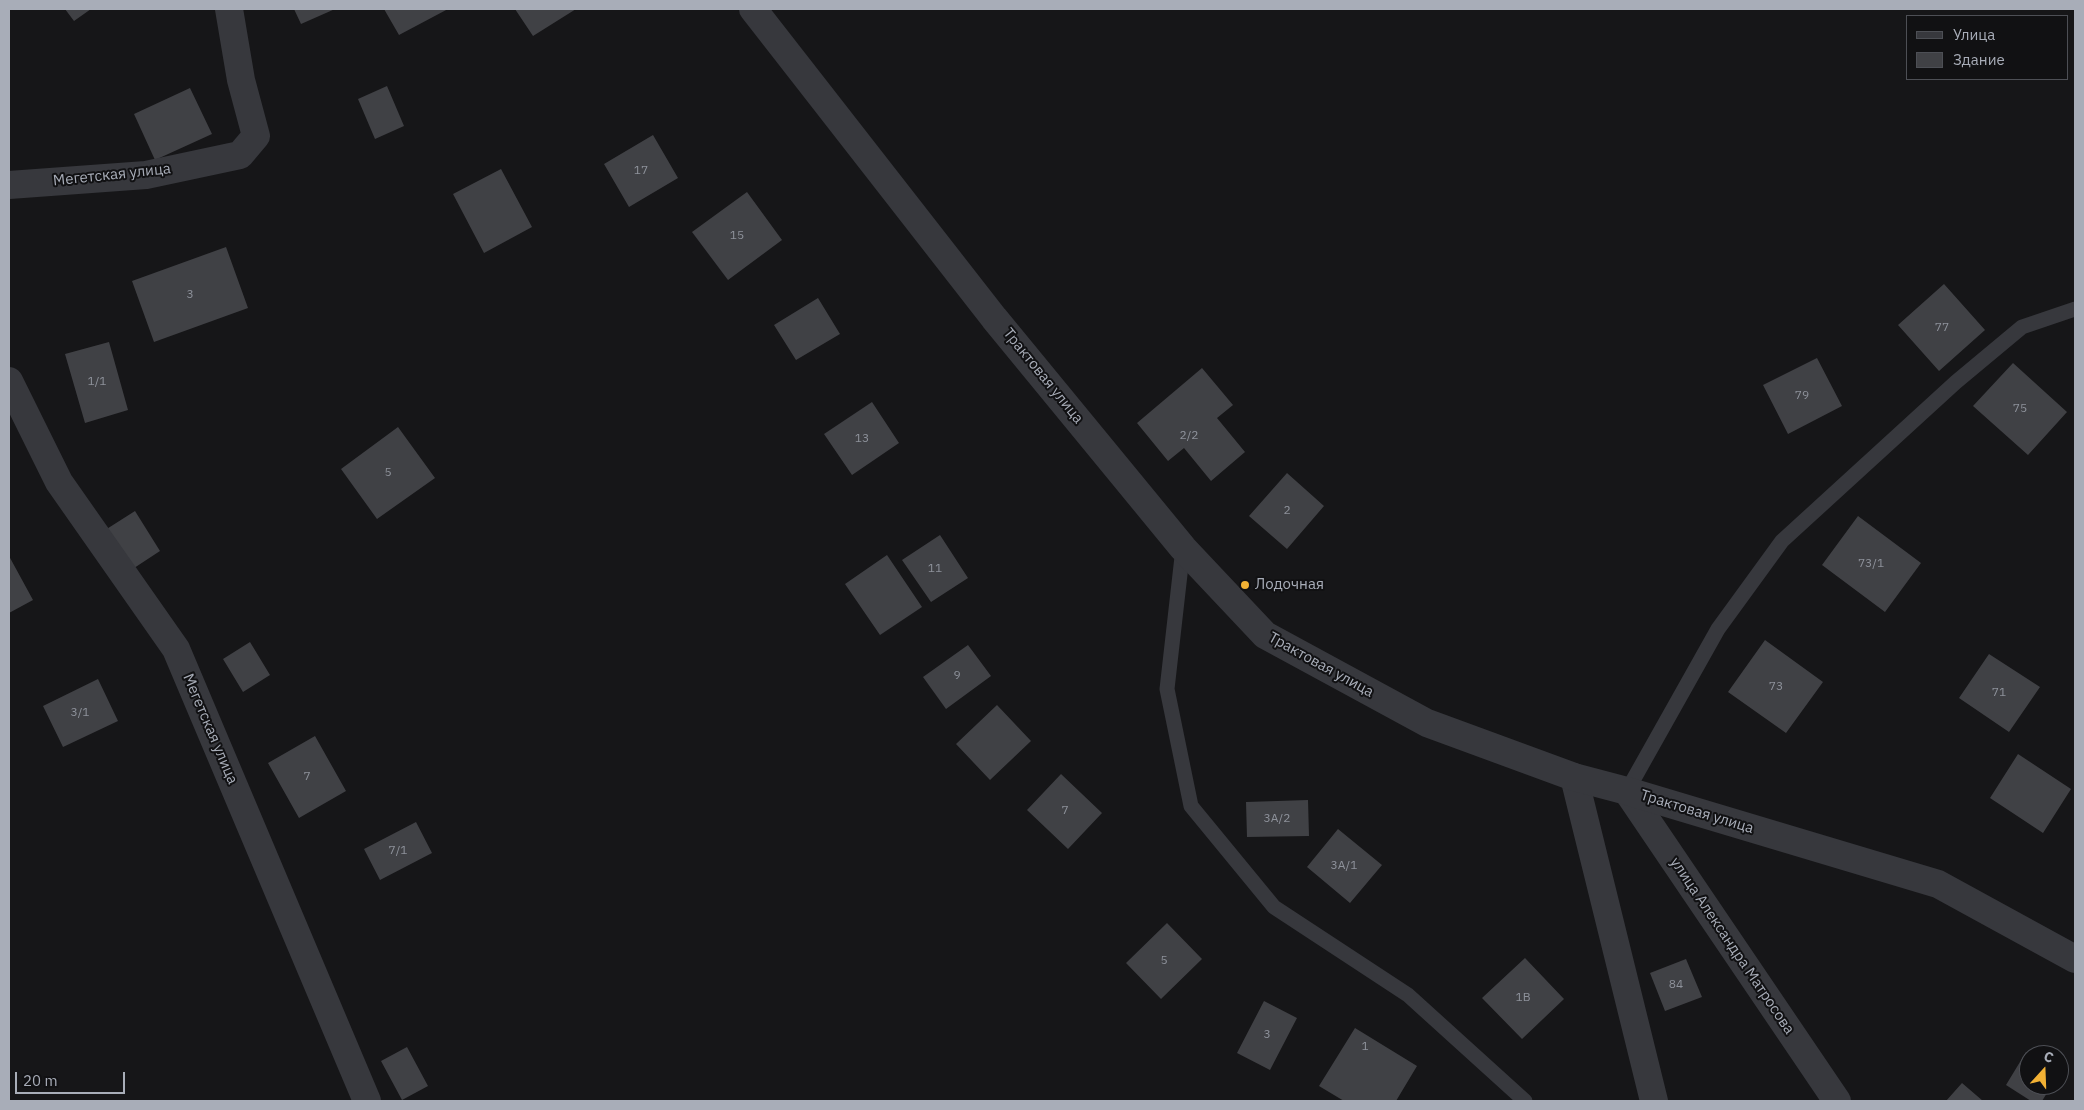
<!DOCTYPE html>
<html>
<head>
<meta charset="utf-8">
<style>
	body { margin:0 }
	#map { position:relative; width:2084px; height:1110px; overflow:hidden; background:#161618; font-family:"IBM Plex Sans",sans-serif }
	canvas { display:block }
	.frame { position:absolute; inset:0; border:10px solid #a8adb8; pointer-events:none }
	.legend { position:absolute; left:1906px; top:15px; width:162px; height:65px; box-sizing:border-box; background:#111113; border:1px solid #4d4f55; margin:0; padding:6px 9px; list-style:none; font-size:15px; color:#a8adb8 }
	.legend li { display:flex; align-items:center; gap:10px; height:25px }
	.legend b { width:25px; border:1px solid #4d4f55 }
	.north { position:absolute; left:2019px; top:1045px; width:50px; height:50px; box-sizing:border-box; background:#111113; border:1px solid #4d4f55; border-radius:50%; rotate:20deg; font-size:14px; font-weight:700; line-height:20px; text-align:center; color:#a8adb8 }
	.north::after { content:''; display:block; margin:auto; width:18px; height:22px; background:#f2b134; clip-path:polygon(50% 0,100% 100%,50% 72%,0 100%) }
	.scale { position:absolute; left:15px; top:1072px; width:110px; height:22px; box-sizing:border-box; border:2px solid #a8adb8; border-top:0; padding-left:6px; font-size:15px; line-height:18px; white-space:nowrap; color:#a8adb8; -webkit-text-stroke:4px #111113; paint-order:stroke }
</style>
</head>
<body>
<div id="map">
<canvas width="2084" height="1110"></canvas>
<div class="frame"></div>
<ul class="legend">
<li><b style="height:6px;background:#37383d"></b>Улица</li>
<li><b style="height:14px;background:#404145"></b>Здание</li>
</ul>
<div class="north">С</div>
<div class="scale">20 m</div>
</div>
<script>
const c = document.querySelector('canvas').getContext('2d');
c.lineJoin = 'round';
function paint(path, color) { c.fillStyle = color; c.fill(path, 'evenodd'); }
const shape = rows => new Path2D(rows.map(r => 'M' + r).join(''));
function trace(path, color, width, dash) { c.strokeStyle = color; c.lineWidth = width; c.lineCap = dash ? 'butt' : 'round'; c.setLineDash(dash || []); c.stroke(path); }
function drawText(font, color, halo, rows, align = 'center') {
  c.font = font + ' "IBM Plex Sans",sans-serif'; c.lineWidth = 4; c.setLineDash([]); c.textBaseline = 'middle'; c.strokeStyle = halo; c.fillStyle = color; for (const [text, x, y, turn = 0] of rows) {
    c.save(); c.translate(x, y); c.rotate((+turn || 0) * Math.PI / 180); c.textAlign = isNaN(turn) ? turn : align; if (halo) c.strokeText(text, 0, 0); c.fillText(text, 0, 0); c.restore();
  }
}
paint(shape([
	[65,9,91,9,74,21],
	[294,9,335,9,301,24],
	[384,9,448,9,399,35],
	[515,9,576,9,533,36],
	[387,86,404,126,375,139,358,99],
	[190,88,212,134,155,160,134,114],
	[653,135,678,178,629,207,604,164],
	[501,169,532,227,484,253,453,194],
	[747,192,782,240,728,280,692,232],
	[226,247,248,308,154,342,132,281],
	[1944,284,1985,330,1939,371,1898,325],
	[818,298,840,334,796,360,774,325],
	[109,342,128,410,85,423,65,354],
	[1817,358,1842,406,1788,434,1763,385],
	[2013,363,2067,412,2028,455,1973,406],
	[1202,368,1233,405,1217,418,1245,452,1211,481,1184,448,1168,461,1137,423],
	[872,402,899,443,852,475,824,434],
	[398,427,435,478,377,519,341,469],
	[1287,473,1324,506,1287,549,1249,516],
	[135,511,160,551,128,572,102,532],
	[1858,516,1921,563,1885,612,1822,565],
	[940,535,968,578,931,602,902,560],
	[887,555,922,607,880,635,845,584],
	[9,556,33,600,9,613],
	[1765,640,1823,682,1786,733,1728,692],
	[250,642,270,675,243,692,223,659],
	[968,645,991,676,946,709,923,677],
	[1989,654,2040,687,2009,732,1959,698],
	[98,679,118,721,63,747,43,706],
	[997,705,1031,741,990,780,956,744],
	[315,736,346,791,299,818,268,763],
	[2018,754,2071,789,2043,833,1990,798],
	[1061,774,1102,813,1068,849,1027,810],
	[1308,800,1309,836,1247,837,1246,802],
	[416,822,432,853,380,880,364,849],
	[1338,829,1382,865,1350,903,1307,867],
	[1167,923,1202,959,1161,999,1126,963],
	[1525,958,1564,999,1522,1039,1482,998],
	[1686,959,1702,997,1665,1011,1650,973],
	[1264,1001,1297,1018,1270,1070,1237,1053],
	[1355,1028,1417,1066,1396,1101,1344,1101,1319,1086],
	[407,1047,428,1086,402,1100,381,1061],
	[2026,1052,2029,1054,2029,1085,2052,1085,2042,1101,2031,1101,2006,1085],
	[1962,1083,1983,1101,1946,1101]
]), '#404145');
trace(shape([
	[1183,548,1167,689,1191,806,1274,907,1408,995,1525,1101],
	[1627,791,1718,629,1782,541,1956,382,2022,327,2075,309]
]), '#37383d', 15);
trace(shape([
	[9,185,146,175,240,155,256,136,241,80,229,9],
	[9,381,59,482,176,649,367,1101],
	[1574,777,1654,1101],
	[1627,791,1837,1101]
]), '#37383d', 28);
trace(shape([
	[753,9,994,318,1183,548,1265,635,1427,723,1574,777,1627,791,1938,884,2075,959]
]), '#37383d', 28);
for (const [x, y, r, color] of [
	[1245,585,5,"#f2b134"]
]) { const dot = new Path2D(); dot.arc(x, y, r, 0, 2 * Math.PI); c.fillStyle = color; c.fill(dot); trace(dot, '#111113', 2); }
drawText('12px', '#8e929b', null, [
	["17",641,171],
	["15",737,236],
	["3",190,295],
	["77",1942,328],
	["1/1",97,382],
	["79",1802,396],
	["75",2020,409],
	["2/2",1189,436],
	["13",862,439],
	["5",388,473],
	["2",1287,511],
	["73/1",1871,564],
	["11",935,569],
	["9",957,676],
	["73",1776,687],
	["71",1999,693],
	["3/1",80,713],
	["7",307,777],
	["7",1065,811],
	["3А/2",1277,819],
	["7/1",398,851],
	["3А/1",1344,866],
	["5",1164,961],
	["84",1676,985],
	["1В",1523,998],
	["3",1267,1035],
	["1",1365,1047]
]);
drawText('15px', '#a8adb8', '#111113', [
	["Мегетская улица",112,175,-6],
	["Трактовая улица",1043,376,51],
	["Трактовая улица",1321,665,29],
	["Мегетская улица",210,729,67],
	["Трактовая улица",1697,812,17],
	["улица Александра Матросова",1732,946,56]
]);
drawText('15px', '#a8adb8', '#111113', [
	["Лодочная",1255,585]
], 'left');
</script>
</body>
</html>
